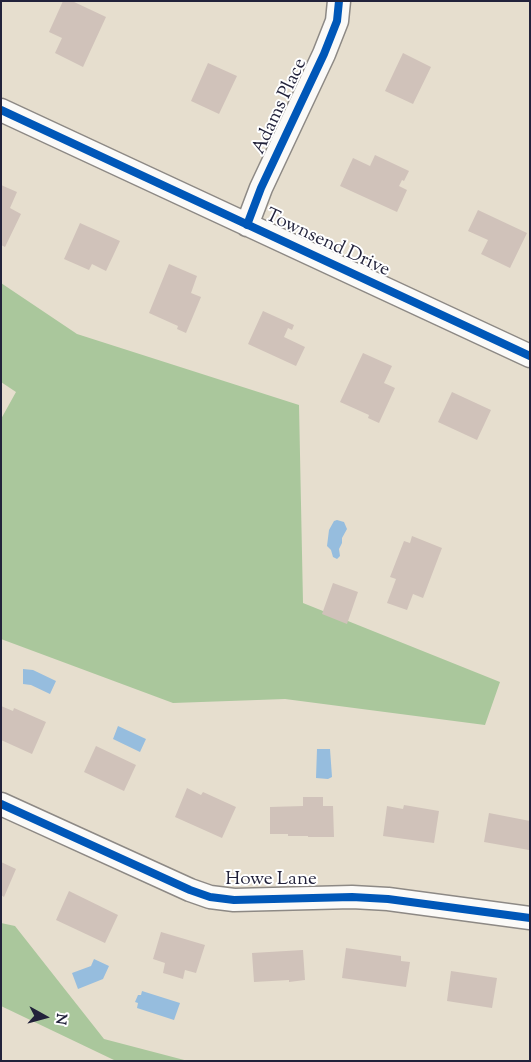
<!DOCTYPE html>
<html>
<head>
<meta charset="utf-8">
<style>
	body { margin:0 }
	#map { position:relative; width:531px; height:1062px; overflow:hidden; background:#e6dece; font-family:"Sorts Mill Goudy",serif }
	canvas { display:block }
	.frame { position:absolute; inset:0; border:2px solid #22223b; pointer-events:none }
	.north { position:absolute; left:20px; top:992px; width:50px; height:50px; -webkit-text-stroke:4px #fff; paint-order:stroke; rotate:97deg; font-size:14px; font-weight:700; line-height:20px; text-align:center; color:#22223b }
	.north::after { content:''; display:block; margin:auto; width:18px; height:22px; background:#22223b; clip-path:polygon(50% 0,100% 100%,50% 72%,0 100%) }
</style>
</head>
<body>
<div id="map">
<canvas width="531" height="1062"></canvas>
<div class="frame"></div>
<div class="north">N</div>
</div>
<script>
const c = document.querySelector('canvas').getContext('2d');
c.lineJoin = 'round';
function paint(path, color) { c.fillStyle = color; c.fill(path, 'evenodd'); }
const shape = rows => new Path2D(rows.map(r => 'M' + r).join(''));
function trace(path, color, width, dash) { c.strokeStyle = color; c.lineWidth = width; c.lineCap = dash ? 'butt' : 'round'; c.setLineDash(dash || []); c.stroke(path); }
function drawText(font, color, halo, rows, align = 'center') {
  c.font = font + ' "Sorts Mill Goudy",serif'; c.lineWidth = 4; c.setLineDash([]); c.textBaseline = 'middle'; c.strokeStyle = halo; c.fillStyle = color; for (const [text, x, y, turn = 0] of rows) {
    c.save(); c.translate(x, y); c.rotate((+turn || 0) * Math.PI / 180); c.textAlign = isNaN(turn) ? turn : align; if (halo) c.strokeText(text, 0, 0); c.fillText(text, 0, 0); c.restore();
  }
}
paint(shape([
	[1,283,77,334,299,405,303,603,500,682,485,725,285,699,173,703,1,639,1,419,16,392,1,382],
	[1,923,15,926,104,1039,188,1061,116,1061,1,1006]
]), '#aac79c');
paint(shape([
	[337,520,344,522,347,529,342,538,342,543,339,549,340,556,337,559,333,557,331,550,327,546,329,530,334,521],
	[23,669,33,670,56,681,50,694,31,685,23,684],
	[118,726,146,739,140,752,113,739],
	[317,749,330,749,332,777,328,779,316,778],
	[94,959,109,966,103,979,78,989,72,973,91,966],
	[142,991,180,1003,174,1020,137,1008,138,1003,135,1002,138,995,141,995]
]), '#96bdde');
paint(shape([
	[63,1,72,1,106,17,83,67,55,53,62,38,49,32],
	[403,53,431,67,413,104,385,91],
	[208,63,237,76,219,114,191,101],
	[375,155,409,171,404,181,402,180,399,186,407,190,397,212,340,186,353,158,370,166],
	[1,185,17,192,10,208,21,214,5,247,1,245],
	[478,210,527,233,510,268,481,254,488,240,468,231],
	[80,223,120,241,106,271,92,264,89,270,64,259],
	[169,264,197,276,191,293,201,297,186,333,177,329,178,326,149,313],
	[263,311,294,325,292,330,288,328,284,337,305,347,296,366,248,344],
	[363,353,392,366,384,383,395,388,379,423,368,418,369,415,340,402],
	[452,392,491,410,477,440,438,422],
	[412,536,442,548,423,598,413,594,407,610,387,603,396,579,390,577,404,541,410,543],
	[333,583,358,592,347,624,322,614],
	[1,706,13,711,14,708,46,722,32,754,1,740],
	[96,746,136,765,124,791,84,772],
	[187,788,201,795,203,792,236,807,222,838,175,817],
	[303,797,323,797,323,806,333,806,334,837,308,837,308,836,288,836,288,834,270,834,270,807,303,806],
	[404,805,439,811,434,843,383,836,387,806,403,809],
	[489,813,530,821,529,850,484,842],
	[1,862,16,869,4,897,1,895],
	[69,891,118,915,105,943,56,920],
	[161,932,205,945,196,973,185,970,183,979,163,973,165,963,153,959],
	[346,948,401,956,401,961,410,962,406,987,342,978],
	[303,950,305,980,289,982,289,980,254,982,252,953],
	[451,971,497,978,492,1008,447,1001]
]), '#d0c2ba');
const minor = shape([
	[1,110,530,356],
	[247,225,261,188,324,54,337,21,339,1],
	[1,804,190,890,210,897,234,900,352,897,388,899,530,918]
]);
trace(minor, '#8d8985', 25);
trace(minor, '#fbfaf8', 22);
trace(shape([
	[1,110,530,356],
	[247,225,261,188,324,54,337,21,339,1],
	[1,804,190,890,210,897,234,900,352,897,388,899,530,918]
]), '#0057b8', 8);
drawText('19px', '#22223b', '#fff', [
	["Adams Place",281,107,-65],
	["Townsend Drive",327,244,25],
	["Howe Lane",271,881]
]);
</script>
</body>
</html>
